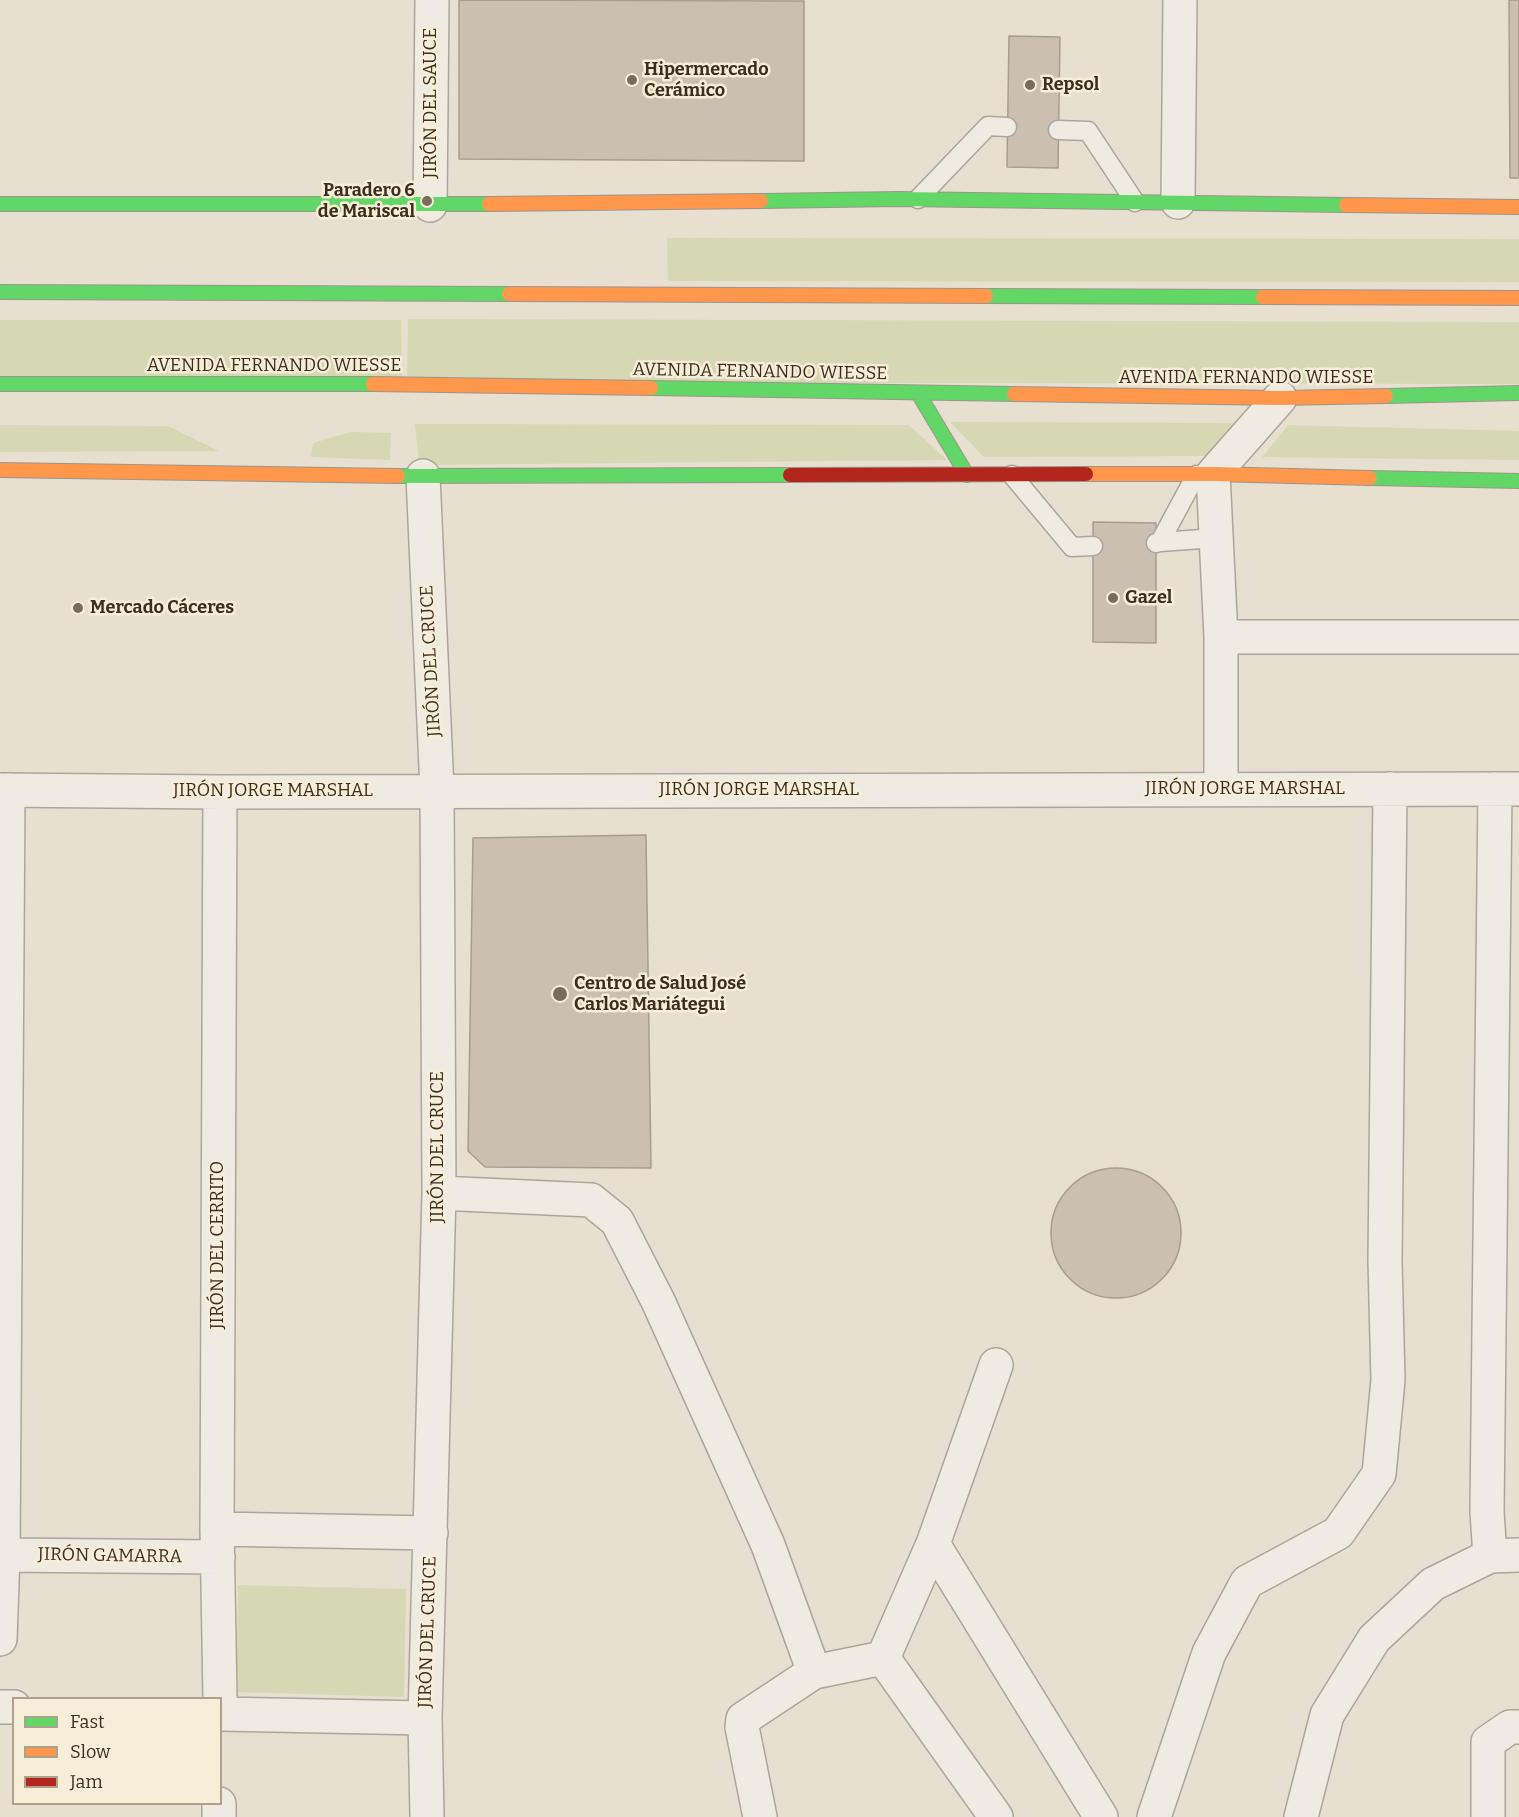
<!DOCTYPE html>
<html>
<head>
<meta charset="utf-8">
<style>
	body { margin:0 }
	#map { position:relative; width:1519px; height:1817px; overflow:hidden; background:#e7e0d1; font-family:Bitter,serif }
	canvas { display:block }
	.legend { position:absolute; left:12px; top:1697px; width:210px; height:108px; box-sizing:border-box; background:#f7eed8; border:2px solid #ada18e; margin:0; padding:8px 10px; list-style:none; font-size:18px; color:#3d2e20 }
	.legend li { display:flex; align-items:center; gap:12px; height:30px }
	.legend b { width:30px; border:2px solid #ada18e }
</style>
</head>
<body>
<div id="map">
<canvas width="1519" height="1817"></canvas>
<ul class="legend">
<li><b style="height:8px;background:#63d668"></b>Fast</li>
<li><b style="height:8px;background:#ff974d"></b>Slow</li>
<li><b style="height:8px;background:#b3261e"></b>Jam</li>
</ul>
</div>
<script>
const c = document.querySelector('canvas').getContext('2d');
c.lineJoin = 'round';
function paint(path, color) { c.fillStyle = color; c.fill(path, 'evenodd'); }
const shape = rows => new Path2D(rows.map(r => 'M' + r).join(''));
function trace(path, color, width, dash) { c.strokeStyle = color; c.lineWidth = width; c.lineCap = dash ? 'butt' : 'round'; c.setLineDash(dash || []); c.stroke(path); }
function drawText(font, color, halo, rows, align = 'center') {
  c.font = font + ' Bitter,serif'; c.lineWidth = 5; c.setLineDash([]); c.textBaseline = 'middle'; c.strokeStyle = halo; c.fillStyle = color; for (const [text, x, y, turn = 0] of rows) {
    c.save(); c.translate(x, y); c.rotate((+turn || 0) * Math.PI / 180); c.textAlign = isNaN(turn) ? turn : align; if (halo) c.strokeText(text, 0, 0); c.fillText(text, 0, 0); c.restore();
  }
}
paint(shape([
	[667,238,1519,239,1519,282,668,281],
	[408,319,1519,322,1519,384,407,382],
	[0,320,401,320,402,383,0,382],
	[950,422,1240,423,1207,456,984,457],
	[415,424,909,425,947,460,419,465],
	[0,425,168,426,219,451,0,452],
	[1288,425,1519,431,1519,460,1262,457],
	[351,432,391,433,390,460,311,457,313,443],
	[238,1585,406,1589,404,1697,236,1692]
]), '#d6d7b3');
const building = shape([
	[459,0,804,1,804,161,459,159,459,0],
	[1509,0,1519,0,1519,178,1510,178,1509,0],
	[1009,36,1060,37,1058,168,1007,167,1009,36],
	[1093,522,1156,523,1156,643,1093,642,1093,522],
	[646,835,651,1168,485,1167,468,1151,473,838,646,835],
	'1051 1233a65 65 0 1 1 130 0a65 65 0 1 1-130 0Z'
]);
paint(building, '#cbbfb2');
trace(building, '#a89c90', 1.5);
const lane = shape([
	[1058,130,1088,131,1135,202],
	[918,199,988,126,1007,127],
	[1012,475,1072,547,1093,546],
	[1160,542,1216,538],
	[1156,543,1160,542,1196,475]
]);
const street = shape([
	[1178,202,1180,0],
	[430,205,432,0],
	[423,476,437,790,439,1193,425,1718,427,1817],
	[1221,637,1519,637],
	[1221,789,1221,637,1213,474,1280,398],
	[0,790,220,792,1519,789],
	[220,792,217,1529,220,1698],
	[439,1193,591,1200,617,1221,658,1301,768,1545,814,1672],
	[217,1529,431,1533],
	[933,1544,1101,1817],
	[3,1555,218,1557],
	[1490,1556,1487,1512,1495,789],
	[0,1639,3,1555,8,790],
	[883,1658,996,1817],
	[0,1707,14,1707],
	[220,1714,425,1718],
	[219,1817,219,1804],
	[760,1817,742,1727,743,1719,814,1672,883,1658,933,1544,996,1365],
	[1154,1817,1209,1653,1247,1582,1338,1533,1379,1474,1388,1380,1385,1261,1390,789],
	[1301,1817,1327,1715,1374,1639,1433,1584,1490,1556,1519,1555],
	[1488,1817,1488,1742,1510,1727,1519,1727]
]);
const fast = shape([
	[761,201,899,199,1346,205],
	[0,204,489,204],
	[0,292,509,294],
	[986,296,1263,297],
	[0,384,373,384],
	[651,388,1014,394],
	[918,393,967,475],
	[1386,396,1519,393],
	[398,476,790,475],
	[1370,478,1519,481]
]);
const slow = shape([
	[489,204,761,201],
	[1346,205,1519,207],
	[509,294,986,296],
	[1263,297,1519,298],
	[373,384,651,388],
	[1014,394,1280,398,1386,396],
	[0,470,398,476],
	[1086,474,1213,474,1370,478]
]);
const jam = shape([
	[790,475,1086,474]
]);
trace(lane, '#ada599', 21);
trace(street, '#ada599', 36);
trace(fast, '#9c958a', 16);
trace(slow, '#9c958a', 16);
trace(jam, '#9c958a', 16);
trace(lane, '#efebe3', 18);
trace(street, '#efebe3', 33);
trace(fast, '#63d668', 14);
trace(slow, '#ff974d', 14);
trace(jam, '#b3261e', 14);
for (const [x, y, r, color] of [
	[632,80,6,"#786c5e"],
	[1030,85,6,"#786c5e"],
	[427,201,6,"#786c5e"],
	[1113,598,6,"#786c5e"],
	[78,608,6,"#786c5e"],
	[560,994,8,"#786c5e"]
]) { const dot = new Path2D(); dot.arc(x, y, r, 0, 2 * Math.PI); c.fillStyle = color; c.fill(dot); trace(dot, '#f7eed8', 2); }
drawText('bold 18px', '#3d2e20', '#f7eed8', [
	["Hipermercado",644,70],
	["Cerámico",644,91],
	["Repsol",1042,85],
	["Paradero 6",415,191,"right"],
	["de Mariscal",415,212,"right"],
	["Gazel",1125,598],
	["Mercado Cáceres",90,608],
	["Centro de Salud José",574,984],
	["Carlos Mariátegui",574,1005]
], 'left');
drawText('18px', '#3d2e20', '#f7eed8', [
	["JIRÓN DEL SAUCE",431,103,-90],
	["AVENIDA FERNANDO WIESSE",274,366],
	["AVENIDA FERNANDO WIESSE",760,372,1],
	["AVENIDA FERNANDO WIESSE",1246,378],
	["JIRÓN DEL CRUCE",431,661,-93],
	["JIRÓN JORGE MARSHAL",1245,789],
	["JIRÓN JORGE MARSHAL",759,790],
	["JIRÓN JORGE MARSHAL",273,791],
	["JIRÓN DEL CRUCE",438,1147,-90],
	["JIRÓN DEL CERRITO",218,1245,-90],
	["JIRÓN GAMARRA",110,1556,1],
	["JIRÓN DEL CRUCE",428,1632,-88]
]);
</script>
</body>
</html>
